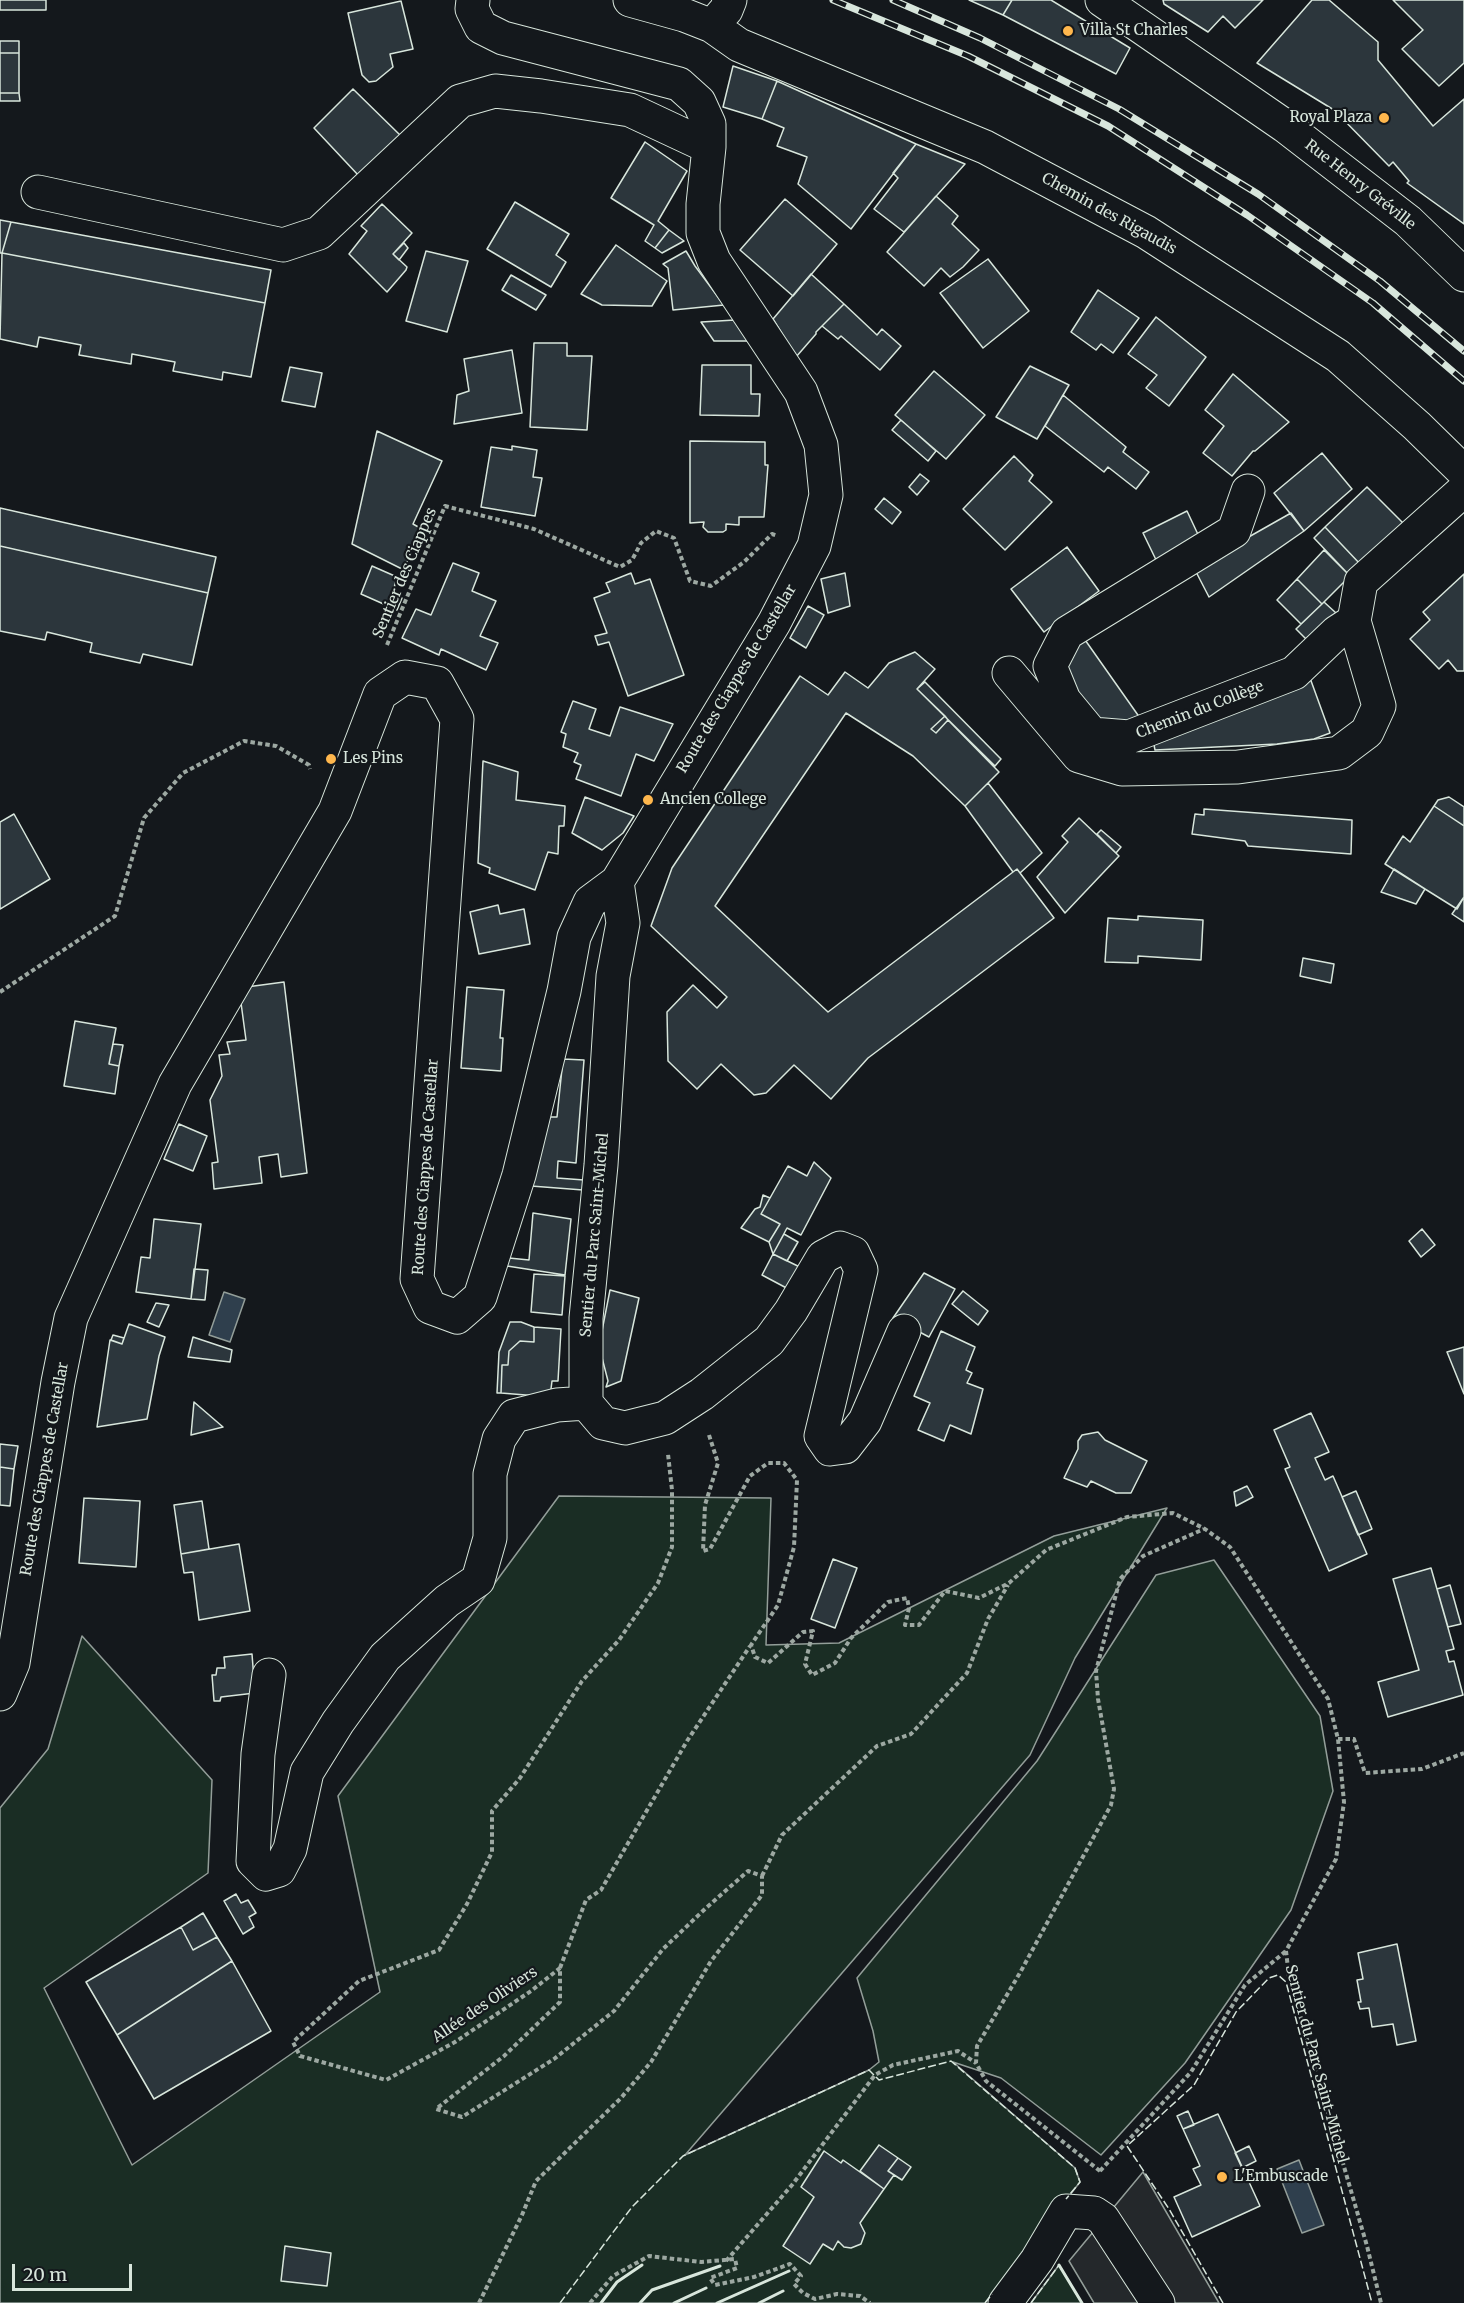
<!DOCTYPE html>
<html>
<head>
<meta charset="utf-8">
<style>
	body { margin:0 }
	#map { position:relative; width:1464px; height:2303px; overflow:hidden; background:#14181c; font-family:Merriweather,serif }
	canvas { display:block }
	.scale { position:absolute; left:12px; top:2264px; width:120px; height:27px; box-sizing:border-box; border:3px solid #d8e6dc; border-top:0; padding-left:8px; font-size:18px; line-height:21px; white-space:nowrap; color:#d8e6dc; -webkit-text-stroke:4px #14181c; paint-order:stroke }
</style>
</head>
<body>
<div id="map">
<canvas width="1464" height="2303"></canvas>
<div class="scale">20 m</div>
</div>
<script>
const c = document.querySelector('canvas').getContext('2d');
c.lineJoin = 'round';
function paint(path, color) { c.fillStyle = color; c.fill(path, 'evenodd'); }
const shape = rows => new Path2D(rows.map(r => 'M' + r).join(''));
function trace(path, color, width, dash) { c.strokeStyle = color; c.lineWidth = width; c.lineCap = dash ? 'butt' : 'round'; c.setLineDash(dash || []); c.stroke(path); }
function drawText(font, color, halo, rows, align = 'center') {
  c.font = font + ' Merriweather,serif'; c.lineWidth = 4.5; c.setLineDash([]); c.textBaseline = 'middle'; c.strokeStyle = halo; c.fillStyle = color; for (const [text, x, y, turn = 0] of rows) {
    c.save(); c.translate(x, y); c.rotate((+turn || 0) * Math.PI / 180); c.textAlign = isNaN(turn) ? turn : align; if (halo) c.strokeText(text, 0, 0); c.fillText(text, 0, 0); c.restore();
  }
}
const green = shape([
	[559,1496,771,1498,766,1645,839,1643,1054,1536,1167,1508,1075,1658,1030,1755,685,2155,869,2070,879,2062,873,2031,857,1978,1037,1761,1156,1575,1214,1560,1320,1716,1333,1791,1291,1910,1185,2063,1101,2155,1001,2078,953,2062,1075,2168,1080,2182,985,2303,0,2303,0,1808,48,1749,82,1636,212,1780,208,1873,44,1988,132,2165,380,1992,338,1796,559,1496],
	[1059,2265,1082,2303,1031,2303,1059,2265]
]);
paint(green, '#1a2d24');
trace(green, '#939e99', 1.5);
const parking = shape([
	[1143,2172,1219,2303,1094,2303,1069,2261,1143,2172]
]);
paint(parking, '#24282b');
trace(parking, '#939e99', 1.5);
const water = shape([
	[224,1292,245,1299,230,1342,209,1335,224,1292],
	[1299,2160,1324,2225,1302,2233,1277,2169,1299,2160]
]);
paint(water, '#2f3f4d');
trace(water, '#939e99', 1.5);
const building = shape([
	[0,0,46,0,46,10,0,10,0,0],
	[969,0,1012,0,1003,15,969,0],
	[1012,0,1051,0,1130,48,1116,74,1003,15,1012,0],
	[1163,0,1263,0,1235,28,1223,16,1208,32,1164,4,1163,0],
	[1312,0,1329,0,1378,42,1378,60,1433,126,1464,99,1464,224,1407,183,1409,181,1393,162,1389,166,1334,110,1257,63,1312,0],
	[1393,0,1464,0,1464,63,1439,86,1402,49,1423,30,1393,0],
	[401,1,413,49,390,54,393,67,376,81,369,82,362,75,348,13,401,1],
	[0,41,19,41,19,53,0,53,0,41],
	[0,53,19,53,19,93,0,93,0,53],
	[733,66,777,81,762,119,723,107,733,66],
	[777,81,916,144,851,229,798,184,807,157,777,146,784,128,762,119,777,81],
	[353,89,400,135,359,176,314,128,353,89],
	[0,93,19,93,20,101,0,101,0,93],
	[645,142,687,171,658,221,669,230,655,248,645,241,654,225,611,198,645,142],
	[916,144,965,164,904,232,874,209,898,178,893,173,916,144],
	[936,196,958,216,952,224,979,250,963,267,950,277,941,268,924,286,887,252,936,196],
	[785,199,837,244,793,296,740,250,785,199],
	[515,202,569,234,556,255,566,262,551,287,487,249,515,202],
	[382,204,412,233,393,254,407,267,406,270,387,292,349,254,367,231,361,226,382,204],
	[0,220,11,222,2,253,0,253,0,220],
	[11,222,271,270,265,303,2,253,11,222],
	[669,230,684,241,662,253,655,248,669,230],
	[404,243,408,248,399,260,393,254,404,243],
	[616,245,667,281,652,306,602,305,581,294,616,245],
	[426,251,468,261,447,332,406,321,426,251],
	[686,251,695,266,724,305,673,310,668,268,663,264,686,251],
	[2,253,265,303,251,377,223,372,222,380,173,371,175,362,132,354,131,364,79,355,81,345,39,337,37,347,0,339,2,253],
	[988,259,1029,311,983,348,940,293,988,259],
	[811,274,844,304,816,332,816,334,796,357,773,319,811,274],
	[511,275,546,295,536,310,502,290,511,275],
	[1098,290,1139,318,1113,353,1101,344,1096,350,1071,332,1098,290],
	[844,304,877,335,882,329,901,346,880,370,841,336,838,339,822,326,844,304],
	[1156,317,1206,357,1169,406,1146,388,1157,375,1128,354,1156,317],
	[735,320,751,341,714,341,701,322,735,320],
	[534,343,567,343,567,356,592,356,587,430,530,427,534,343],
	[512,350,522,413,454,424,457,395,469,391,464,359,512,350],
	[702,365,751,365,751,394,760,394,759,416,700,415,702,365],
	[1030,366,1069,385,1037,439,996,417,1030,366],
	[290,367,322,373,315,407,282,401,290,367],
	[934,371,985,415,946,459,895,415,934,371],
	[1233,374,1289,422,1255,451,1253,451,1232,476,1203,453,1224,426,1205,410,1233,374],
	[1063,395,1126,447,1123,452,1149,472,1136,489,1108,467,1104,472,1045,426,1063,395],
	[901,420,936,451,928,461,892,430,901,420],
	[377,431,442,461,413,524,420,528,404,570,352,544,377,431],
	[690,441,765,442,765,465,768,465,764,517,739,517,739,525,726,524,726,530,723,532,708,532,703,527,704,522,690,523,690,441],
	[512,446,537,450,533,477,542,478,535,516,481,507,491,447,512,450,512,446],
	[1322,453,1352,489,1304,531,1274,493,1322,453],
	[1014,456,1033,475,1029,481,1052,502,1005,550,963,509,1014,456],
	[920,474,929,481,917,495,909,487,920,474],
	[1367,487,1403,523,1361,565,1325,527,1367,487],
	[884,498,901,512,892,524,875,509,884,498],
	[0,508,216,557,208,593,0,546,0,508],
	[1187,511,1202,543,1159,566,1143,533,1187,511],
	[1291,513,1304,531,1209,597,1194,568,1291,513],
	[1325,527,1361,565,1350,576,1314,538,1325,527],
	[0,546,208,593,192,665,143,654,140,663,90,652,92,643,47,632,45,640,0,631,0,546],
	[1067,547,1099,591,1044,632,1011,589,1067,547],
	[1324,550,1350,576,1322,604,1297,579,1324,550],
	[453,563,479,573,472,591,496,601,480,636,498,643,486,670,441,649,439,655,402,638,416,609,431,615,453,563],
	[372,566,397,577,393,592,402,598,397,610,361,594,372,566],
	[631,573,635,584,650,579,684,675,628,696,609,642,598,645,595,636,607,633,594,598,610,592,606,583,631,573],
	[845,573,850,606,828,613,821,579,845,573],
	[1464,574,1464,671,1457,671,1448,660,1439,669,1410,639,1430,620,1423,612,1464,574],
	[1297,579,1322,604,1301,624,1277,600,1297,579],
	[1324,602,1336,613,1308,641,1296,629,1324,602],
	[808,606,824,615,806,648,790,638,808,606],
	[1083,637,1140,718,1107,726,1066,682,1069,652,1083,637],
	[915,652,935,669,917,689,945,716,931,729,936,733,948,720,999,772,965,806,913,756,846,713,715,906,828,1012,1017,869,1054,918,868,1058,831,1099,794,1065,766,1093,754,1095,721,1064,697,1089,668,1061,667,1012,693,985,717,1008,727,997,651,926,672,868,800,676,828,695,845,672,868,688,889,663,915,652],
	[1310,678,1330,733,1314,739,1277,744,1155,750,1153,740,1310,678],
	[925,682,1001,759,995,766,917,689,925,682],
	[573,701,596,709,589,729,610,736,620,707,673,724,654,761,636,754,621,796,576,779,581,765,574,762,578,753,563,747,566,734,561,732,573,701],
	[945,716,948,720,936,733,931,729,945,716],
	[483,761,518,772,516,800,565,806,564,826,559,826,558,854,548,852,535,890,489,873,490,868,478,863,483,761],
	[988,783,1042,853,1020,873,1017,869,1013,872,965,806,988,783],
	[585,797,634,816,623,833,602,850,572,833,585,797],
	[1449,797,1464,807,1464,826,1434,806,1438,800,1449,797],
	[1434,806,1464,826,1464,897,1457,909,1385,864,1403,836,1410,842,1434,806],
	[1204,809,1352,820,1351,854,1248,846,1245,841,1192,834,1195,814,1204,815,1204,809],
	[14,814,50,879,0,909,0,822,14,814],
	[1079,818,1119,856,1065,913,1037,877,1068,842,1062,836,1079,818],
	[1101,830,1121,847,1116,853,1097,834,1101,830],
	[1394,869,1425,889,1416,904,1381,892,1394,869],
	[1464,897,1464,922,1452,914,1464,897],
	[498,905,500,914,524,909,530,944,479,954,470,912,498,905],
	[1138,916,1203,920,1201,960,1138,956,1138,963,1105,962,1108,918,1138,920,1138,916],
	[1303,958,1334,964,1331,983,1300,976,1303,958],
	[284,982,307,1173,281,1177,278,1154,259,1157,262,1183,214,1189,212,1163,218,1162,210,1100,222,1076,219,1055,230,1054,227,1042,246,1040,239,988,284,982],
	[467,987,504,990,500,1038,503,1038,501,1071,461,1068,467,987],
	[75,1021,116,1028,109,1064,119,1066,115,1094,64,1086,75,1021],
	[113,1044,123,1045,119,1066,109,1064,113,1044],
	[563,1059,584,1060,576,1163,558,1161,557,1178,584,1180,583,1190,531,1186,550,1117,557,1117,563,1059],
	[179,1124,207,1136,193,1171,164,1159,179,1124],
	[814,1162,831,1178,801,1235,787,1228,773,1254,769,1242,780,1224,761,1214,788,1166,807,1176,814,1162],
	[763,1195,770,1198,761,1214,780,1224,769,1242,741,1228,755,1209,760,1207,763,1195],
	[533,1213,571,1219,565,1275,507,1266,509,1258,529,1260,533,1213],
	[154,1219,201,1224,191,1299,136,1292,141,1257,150,1258,154,1219],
	[1422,1229,1435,1245,1421,1257,1409,1241,1422,1229],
	[784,1234,798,1242,787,1261,773,1254,784,1234],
	[773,1254,806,1270,794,1292,762,1275,773,1254],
	[194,1269,208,1270,205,1300,191,1299,194,1269],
	[924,1273,955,1289,929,1337,893,1318,924,1273],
	[534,1274,565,1276,562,1315,531,1312,534,1274],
	[610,1290,639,1298,621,1381,606,1387,608,1381,599,1346,610,1290],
	[963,1291,988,1311,978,1325,952,1304,963,1291],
	[156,1303,169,1305,159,1327,147,1322,156,1303],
	[510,1322,521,1322,534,1327,534,1342,520,1341,509,1351,508,1365,502,1365,501,1393,497,1393,499,1352,510,1322],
	[129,1324,165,1337,159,1356,147,1419,97,1427,110,1340,122,1344,129,1324],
	[534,1327,561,1329,558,1381,552,1381,550,1397,501,1393,502,1365,508,1365,509,1351,520,1341,534,1342,534,1327],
	[941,1331,975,1347,966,1370,972,1373,967,1383,983,1389,971,1434,950,1425,944,1441,918,1430,930,1403,914,1396,941,1331],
	[113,1335,124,1338,122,1344,111,1340,113,1335],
	[193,1337,232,1350,230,1362,188,1357,193,1337],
	[1464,1347,1464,1394,1447,1352,1464,1347],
	[194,1402,223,1427,191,1435,194,1402],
	[1311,1413,1329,1452,1315,1458,1325,1480,1333,1476,1367,1554,1329,1571,1285,1469,1290,1467,1274,1430,1311,1413],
	[1098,1432,1105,1440,1147,1461,1131,1493,1116,1493,1091,1481,1087,1487,1064,1478,1078,1449,1078,1441,1082,1435,1098,1432],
	[0,1444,18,1446,14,1469,0,1467,0,1444],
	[0,1467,14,1469,10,1506,0,1505,0,1467],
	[1247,1486,1253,1497,1236,1506,1234,1492,1247,1486],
	[1356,1491,1372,1529,1358,1535,1342,1497,1356,1491],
	[84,1498,140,1501,136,1567,79,1563,84,1498],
	[202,1501,209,1549,181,1554,174,1505,202,1501],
	[239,1544,250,1611,199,1620,193,1572,184,1573,181,1554,239,1544],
	[833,1559,857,1568,835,1628,811,1619,833,1559],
	[1431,1568,1454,1649,1446,1651,1449,1662,1454,1661,1463,1695,1388,1717,1378,1682,1419,1670,1393,1579,1431,1568],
	[1450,1585,1461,1624,1448,1627,1437,1589,1450,1585],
	[252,1654,255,1693,221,1697,220,1701,214,1701,212,1675,216,1675,217,1668,225,1668,224,1657,252,1654],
	[236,1894,241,1903,248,1900,256,1913,249,1917,254,1927,243,1934,224,1901,236,1894],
	[203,1913,217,1937,193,1950,181,1927,203,1913],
	[181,1927,193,1950,217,1937,232,1961,117,2035,86,1982,181,1927],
	[1397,1944,1416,2041,1397,2045,1393,2024,1372,2027,1369,2008,1360,2009,1358,2002,1361,2002,1357,1980,1363,1979,1358,1953,1397,1944],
	[232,1961,271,2031,154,2099,117,2035,232,1961],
	[1188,2111,1194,2125,1183,2129,1177,2116,1188,2111],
	[1218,2114,1260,2206,1192,2237,1174,2197,1201,2185,1193,2169,1200,2166,1183,2129,1218,2114],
	[879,2145,898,2158,888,2171,894,2175,884,2189,860,2171,879,2145],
	[1249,2146,1256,2161,1242,2168,1235,2153,1249,2146],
	[824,2151,841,2163,843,2160,884,2189,860,2223,865,2233,861,2244,851,2248,844,2247,838,2241,833,2250,823,2244,810,2264,783,2246,814,2197,801,2187,824,2151],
	[898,2158,911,2167,902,2180,888,2171,898,2158],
	[285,2246,331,2253,327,2286,281,2281,285,2246]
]);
paint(building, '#2c363c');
trace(building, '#d8e6dc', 1.5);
const minor = shape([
	[630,0,684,15,712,26,726,10,730,0],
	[712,26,739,45,985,147,1146,232,1338,356,1417,426,1464,472],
	[38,192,283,245,319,233,460,101,495,91,541,96,630,110,709,147],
	[1248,491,1234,531,1067,633,1050,666,1064,700,1092,734,1129,737,1294,673,1337,632,1354,621],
	[1009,673,1079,756,1122,769,1238,767,1339,753,1367,732,1379,706,1354,621,1361,582,1464,490],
	[617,882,623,923,613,976,601,1165,586,1318,586,1403,603,1423,625,1428,665,1418,702,1394,769,1341,791,1311,823,1257,840,1248,853,1253,861,1270,821,1436,830,1449,845,1447,865,1421,904,1331],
	[269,1675,258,1754,253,1861,266,1874,279,1870,290,1849,307,1772,338,1722,385,1657,447,1601,478,1580,490,1538,490,1474,499,1439,514,1416,557,1405,586,1403],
	[0,1694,13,1663,58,1382,71,1318,175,1084,335,811,380,694,405,677,437,683,457,719,417,1279,430,1307,457,1317,480,1297,519,1175,564,991,574,937,590,902,617,882,774,623,814,546,826,495,821,445,801,392,714,261,703,233,703,204,709,147,709,124,699,102,679,84,503,38,481,27,472,9,473,0],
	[1005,2303,1037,2260,1066,2211,1094,2213,1103,2219,1158,2303]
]);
const major = shape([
	[1102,0,1285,126,1408,221,1464,275]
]);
trace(minor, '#d8e6dc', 35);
trace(major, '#d8e6dc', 35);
trace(shape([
	[387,645,445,506,534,529,620,567,632,560,641,543,656,531,674,538,690,581,711,586,744,562,772,534,778,536],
	[0,992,115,916,144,818,183,773,244,741,276,746,309,765,310,769],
	[709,1435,718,1463,705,1505,703,1551,710,1549,750,1476,768,1463,784,1463,797,1480,794,1547,778,1605,751,1645,755,1657,768,1663,803,1632,813,1631,805,1664,812,1675,835,1663,851,1638,888,1602,907,1598,909,1608,905,1625,919,1625,945,1591,979,1598,1009,1583,1046,1550,1127,1517,1173,1513,1205,1529,1230,1547,1328,1699,1338,1739,1344,1802,1336,1859,1286,1951,1289,1977,1367,2246,1381,2303],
	[1338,1739,1354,1739,1365,1773,1422,1769,1464,1753],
	[762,1876,782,1835,877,1746,911,1734,967,1673,988,1619,1008,1585],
	[560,1968,586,1900,601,1890,687,1741,750,1646],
	[1100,2171,986,2081,976,2063,977,2046,1021,1971,1111,1805,1114,1789,1098,1699,1096,1671,1120,1579,1143,1556,1204,1529],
	[1100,2171,1191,2072,1245,1985,1286,1951],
	[726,2261,792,2185,875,2075,893,2065,958,2051,976,2063],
	[479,2303,522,2215,536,2181,621,2098,651,2062,711,1961,762,1895,762,1876,748,1871,706,1908,663,1949,614,2011,554,2059,462,2117,436,2109,504,2056,560,2002,560,1968,531,1991,455,2042,386,2080,300,2056,293,2042,359,1981,439,1950,467,1904,492,1852,492,1811,520,1778,582,1681,619,1640,658,1583,672,1547,672,1490,668,1454],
	[590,2303,613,2276,649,2256,701,2262,735,2259,737,2268,710,2278,715,2285,754,2277,790,2264,801,2276,794,2284,803,2293,815,2299,837,2294,860,2296,870,2303]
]), '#9da8a2', 4, [4.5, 3]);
trace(minor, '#14181c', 33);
trace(major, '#14181c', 33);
const rail = shape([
	[833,0,968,56,1108,126,1247,215,1373,303,1464,381],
	[893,0,980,38,1119,109,1258,194,1380,281,1464,351]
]);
trace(rail, '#d8e6dc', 7);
trace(rail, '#14181c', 4.5, [14]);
trace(shape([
	[560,2303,632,2207,683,2156,869,2070,879,2080,951,2061,1075,2168,1080,2182,1066,2199],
	[985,2303,992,2294],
	[1031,2303,1059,2265,1082,2303],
	[1223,2303,1169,2209,1127,2146,1194,2085,1236,2012,1269,1978,1278,1975,1286,1982,1372,2303]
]), '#d8e6dc', 1.5, [8, 3]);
trace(shape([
	[1059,2265,1082,2303],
	[601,2303,617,2282,642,2265],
	[640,2303,652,2290,720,2266],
	[674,2303,706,2288],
	[717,2303,789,2271],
	[759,2303,783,2291]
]), '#d8e6dc', 3);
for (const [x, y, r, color] of [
	[1068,31,6,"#ffb74d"],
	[1384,118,6,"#ffb74d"],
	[331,759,6,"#ffb74d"],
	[648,800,6,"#ffb74d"],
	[1222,2177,6,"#ffb74d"]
]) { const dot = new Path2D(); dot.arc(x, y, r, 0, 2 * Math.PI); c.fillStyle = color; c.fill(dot); trace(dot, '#14181c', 2); }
drawText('15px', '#d8e6dc', '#14181c', [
	["Villa St Charles",1080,31],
	["Royal Plaza",1372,118,"right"],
	["Les Pins",343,759],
	["Ancien College",660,800],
	["L'Embuscade",1234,2177]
], 'left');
drawText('15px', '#d8e6dc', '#14181c', [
	["Rue Henry Gréville",1360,185,38],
	["Chemin des Rigaudis",1109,214,29],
	["Sentier des Ciappes",405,573,-67],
	["Route des Ciappes de Castellar",737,679,-59],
	["Chemin du Collège",1200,710,-21],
	["Route des Ciappes de Castellar",426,1167,-86],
	["Sentier du Parc Saint-Michel",595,1235,-85],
	["Route des Ciappes de Castellar",45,1469,-80],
	["Allée des Oliviers",485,2005,-34],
	["Sentier du Parc Saint-Michel",1316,2064,75]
]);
</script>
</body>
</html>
